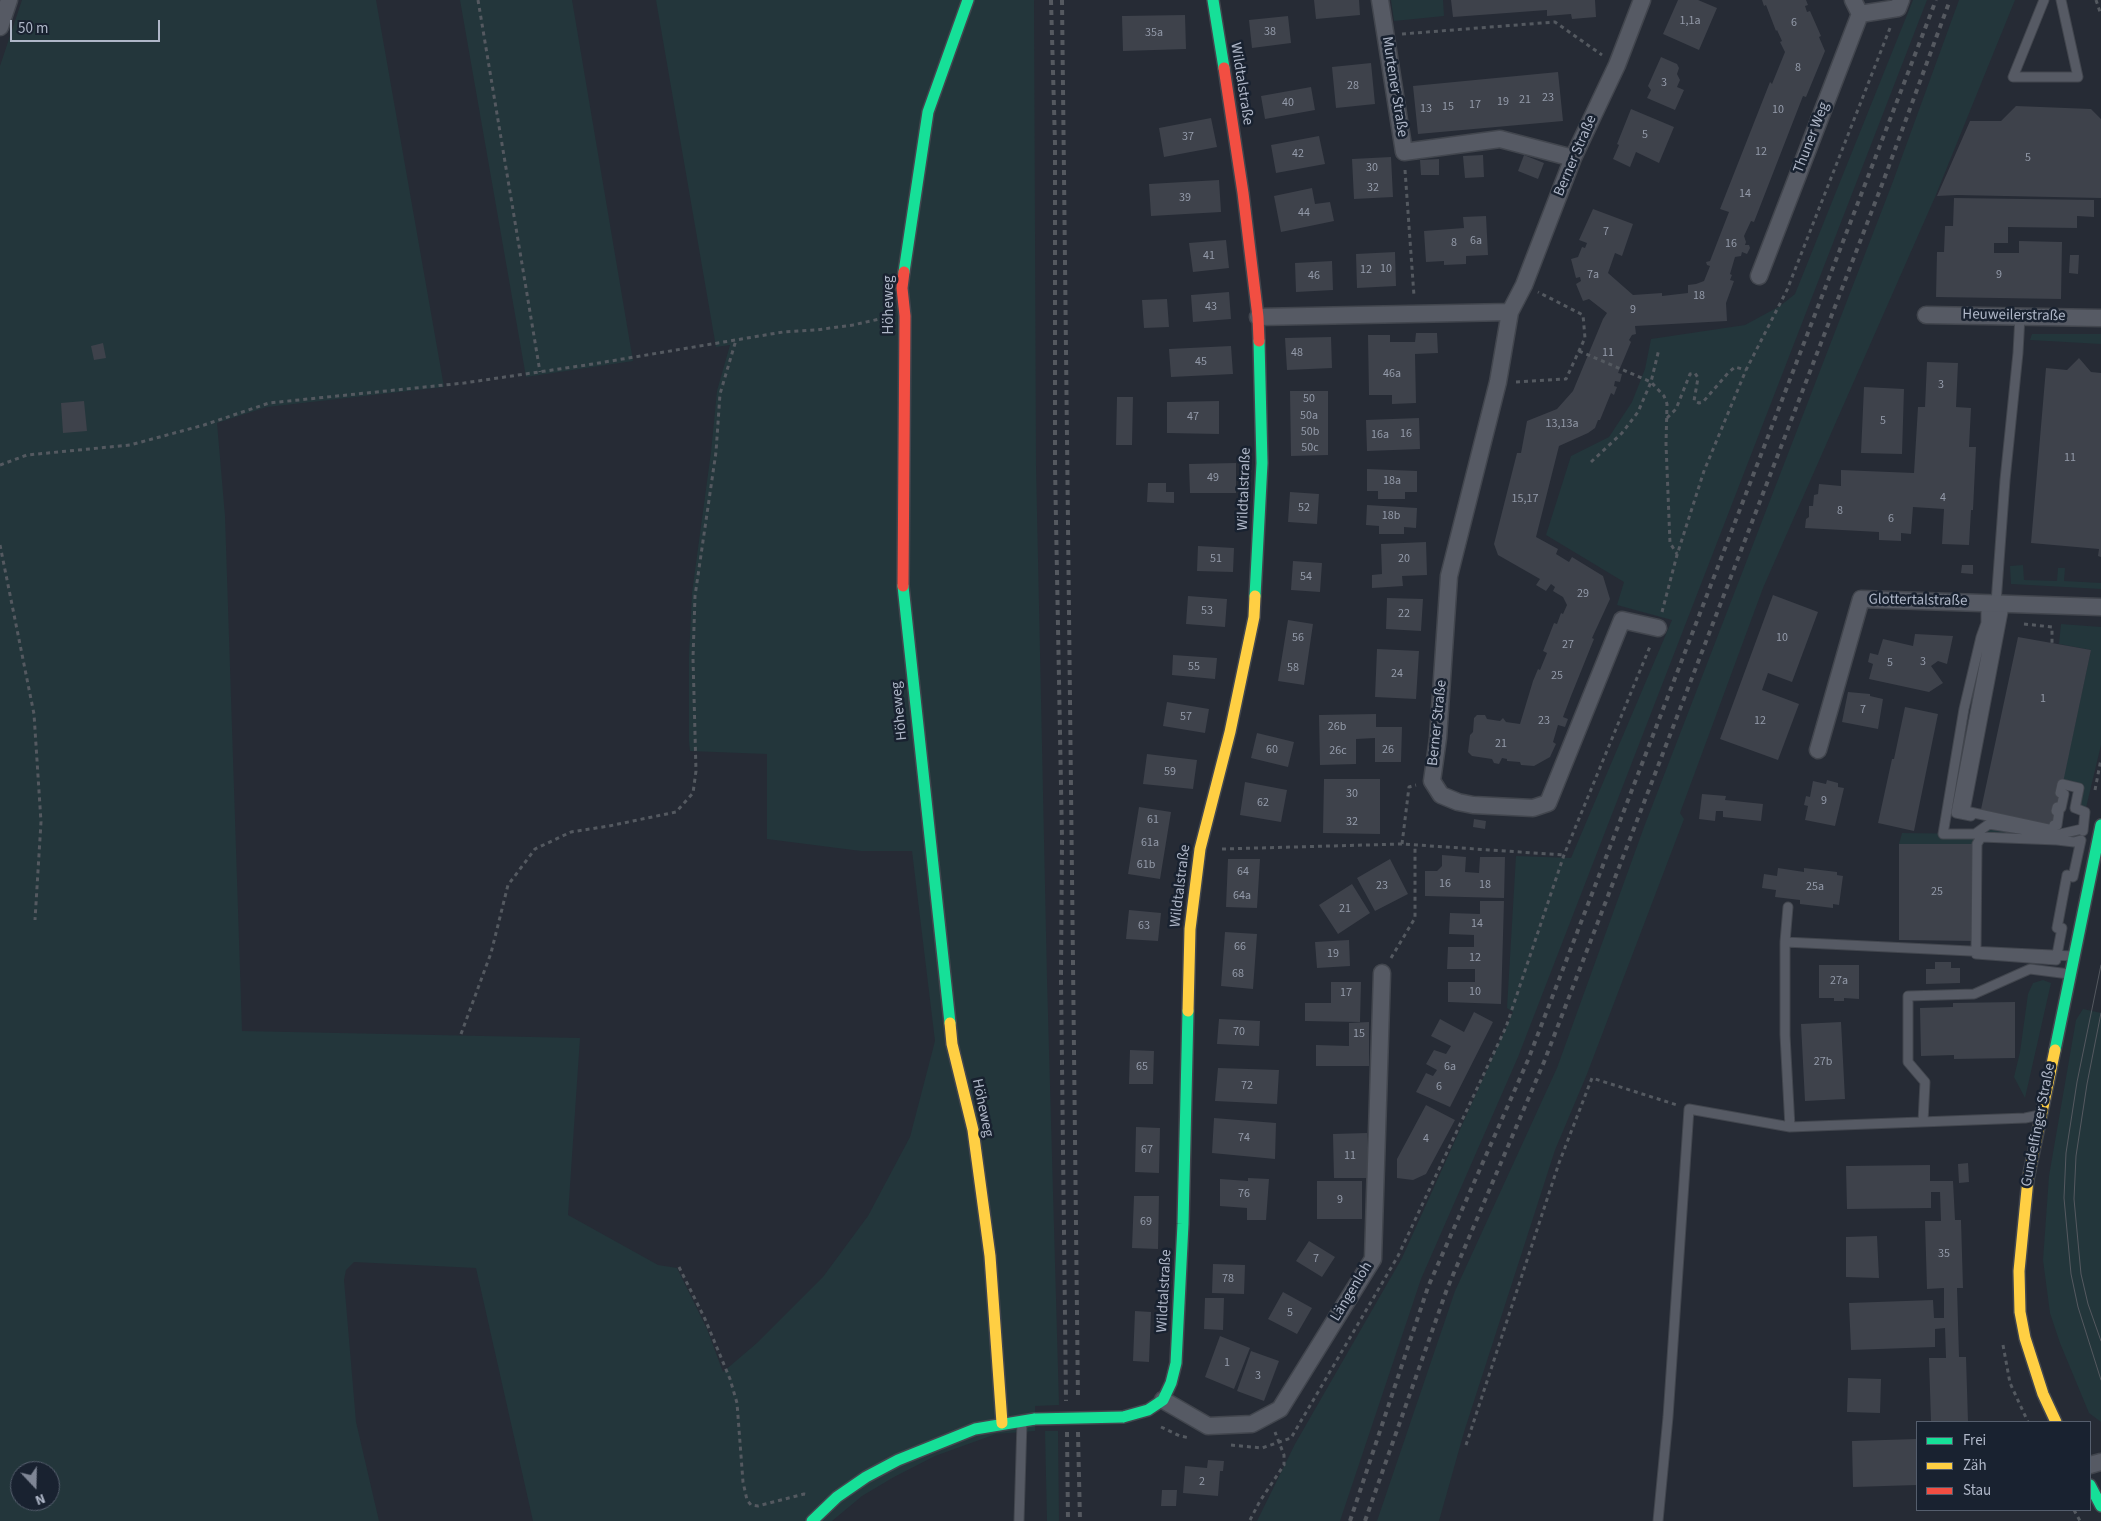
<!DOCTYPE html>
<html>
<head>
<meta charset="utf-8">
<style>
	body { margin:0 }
	#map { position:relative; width:2101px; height:1521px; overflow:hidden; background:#262b35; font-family:"Source Sans 3",sans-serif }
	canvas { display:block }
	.legend { position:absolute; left:1916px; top:1421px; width:175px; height:90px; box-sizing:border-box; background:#192230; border:1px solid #555e6d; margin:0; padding:6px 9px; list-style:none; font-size:15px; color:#afb7c8 }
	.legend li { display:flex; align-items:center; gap:10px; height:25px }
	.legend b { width:25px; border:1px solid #555e6d }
	.north { position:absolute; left:10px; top:1461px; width:50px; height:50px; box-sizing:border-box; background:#192230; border:1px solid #555e6d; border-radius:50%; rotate:159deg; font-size:14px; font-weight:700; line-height:20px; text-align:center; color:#afb7c8 }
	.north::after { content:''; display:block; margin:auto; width:18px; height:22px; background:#7f8695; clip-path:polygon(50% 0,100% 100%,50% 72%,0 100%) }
	.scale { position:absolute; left:10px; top:20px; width:150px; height:22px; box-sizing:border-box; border:2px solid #afb7c8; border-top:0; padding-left:6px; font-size:15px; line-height:18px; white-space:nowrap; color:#afb7c8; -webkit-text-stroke:4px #192230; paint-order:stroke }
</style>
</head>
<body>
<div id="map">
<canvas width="2101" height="1521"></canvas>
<ul class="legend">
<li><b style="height:6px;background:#16e098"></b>Frei</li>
<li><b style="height:6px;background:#ffcf43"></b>Zäh</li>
<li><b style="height:6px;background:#f24e42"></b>Stau</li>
</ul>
<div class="north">N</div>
<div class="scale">50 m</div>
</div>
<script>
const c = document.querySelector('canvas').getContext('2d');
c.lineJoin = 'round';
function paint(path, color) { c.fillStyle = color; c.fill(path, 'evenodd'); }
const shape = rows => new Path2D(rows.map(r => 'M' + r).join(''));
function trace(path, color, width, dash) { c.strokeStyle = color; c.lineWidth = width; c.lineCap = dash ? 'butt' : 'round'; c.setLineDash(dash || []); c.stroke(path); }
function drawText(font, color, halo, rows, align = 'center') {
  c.font = font + ' "Source Sans 3",sans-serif'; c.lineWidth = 5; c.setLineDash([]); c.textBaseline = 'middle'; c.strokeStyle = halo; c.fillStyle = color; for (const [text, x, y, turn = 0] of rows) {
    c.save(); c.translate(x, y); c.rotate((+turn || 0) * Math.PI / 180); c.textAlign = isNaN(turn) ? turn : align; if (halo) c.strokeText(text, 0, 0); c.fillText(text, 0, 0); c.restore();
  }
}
paint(shape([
	[22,0,376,0,444,387,267,407,217,423,225,516,242,1031,580,1038,568,1215,658,1265,677,1268,707,1329,723,1372,757,1343,823,1277,868,1216,910,1137,935,1041,912,851,861,851,767,839,767,754,690,751,689,741,689,657,692,593,711,452,717,391,730,345,716,347,656,0,1034,0,1036,466,1047,979,1059,1405,1035,1406,1035,1431,996,1434,935,1456,894,1477,862,1496,832,1521,533,1521,476,1268,354,1262,346,1270,344,1280,356,1422,379,1521,0,1521,0,66],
	[20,1471,50,1471,50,1501,20,1501],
	[460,0,572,0,633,361,526,377],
	[1391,0,1443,0,1444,16,1394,21],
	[1913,0,1927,0,1518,1057,1421,1279,1340,1521,1257,1521,1295,1444,1402,1258,1513,1012,1507,1008,1516,856,1571,858,1672,620,1617,605,1624,582,1546,535,1571,456,1609,437,1632,402,1645,369,1651,339,1745,325,1780,306,1795,294],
	[1959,0,2015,0,1935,197,1763,588,1680,813,1684,819,1587,1074,1555,1150,1464,1432,1439,1521,1377,1521,1455,1291,1557,1068,1644,827,1892,184],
	[2032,334,2101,334,2101,344,2030,340],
	[2023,565,2024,580,2057,581,2058,568,2065,568,2064,581,2101,583,2101,589,2011,584,2010,566],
	[2061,624,2101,627,2101,745,2085,812,2075,808,2079,788,2062,784,2091,650,2059,644],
	[1989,824,2032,831,2083,831,2081,840,1990,838,1977,844,1899,844,1902,833,1975,834],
	[2043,980,2051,983,2025,1098,2014,1077,2020,1052,2028,994,2033,983],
	[2083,1009,2101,1013,2101,1422,2089,1413,2060,1343,2050,1313,2043,1260,2049,1176,2076,1020],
	[1045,1431,1058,1431,1059,1521,1047,1521]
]), '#23363b');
paint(shape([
	[1314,0,1359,0,1360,15,1316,19],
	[1451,0,1595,0,1596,17,1572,19,1571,14,1547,16,1547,10,1453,17],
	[1678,0,1698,0,1717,8,1699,50,1663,34],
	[1762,0,1806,0,1808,5,1805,6,1807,12,1810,11,1821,36,1819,37,1825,51,1806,97,1803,96,1754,222,1751,221,1744,236,1746,242,1745,245,1749,245,1750,248,1747,254,1742,252,1741,256,1735,257,1730,274,1732,275,1730,280,1734,281,1726,303,1727,321,1635,326,1636,334,1632,335,1629,340,1631,342,1618,373,1622,374,1620,382,1615,381,1614,386,1617,387,1614,395,1611,393,1600,420,1598,420,1595,428,1588,433,1559,446,1536,537,1558,549,1556,554,1569,562,1572,557,1603,576,1610,599,1592,638,1594,639,1571,696,1563,717,1568,719,1565,727,1558,725,1553,742,1556,744,1550,757,1534,766,1521,765,1520,762,1507,761,1507,759,1502,758,1499,764,1494,763,1492,759,1472,756,1468,752,1470,735,1473,732,1474,718,1477,715,1485,715,1487,719,1500,721,1503,718,1506,722,1520,724,1533,681,1538,669,1540,670,1547,653,1543,651,1554,623,1557,624,1561,613,1563,614,1567,605,1563,597,1553,591,1555,587,1551,584,1546,591,1536,585,1540,579,1498,555,1494,544,1517,453,1521,453,1527,421,1557,409,1573,391,1603,319,1607,313,1589,299,1583,301,1576,284,1581,281,1580,277,1576,278,1571,259,1578,257,1582,247,1585,248,1587,243,1579,240,1593,209,1633,224,1622,256,1615,253,1608,273,1633,295,1662,293,1662,296,1688,293,1688,285,1696,284,1704,281,1710,266,1707,265,1706,262,1710,261,1729,212,1720,209,1770,82,1772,84,1785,52,1780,42,1782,41,1777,30,1776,31,1766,5,1764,6],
	[1185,15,1186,49,1123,51,1122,16],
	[1288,16,1291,43,1252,48,1249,20],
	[1661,57,1677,64,1679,68,1677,74,1680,80,1677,87,1684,90,1675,110,1647,98,1651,90,1648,86],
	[1371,63,1375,104,1336,108,1332,67],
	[1558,72,1563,121,1418,134,1413,86],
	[1311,87,1315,110,1265,119,1261,96],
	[2016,106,2091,109,2101,119,2101,198,1957,195,1937,196,1970,121,2001,121],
	[1631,109,1674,127,1659,163,1636,152,1630,167,1613,159,1619,145,1617,144],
	[1211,118,1217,147,1164,157,1159,128],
	[1319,136,1325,164,1276,173,1271,145],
	[1483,155,1484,177,1465,178,1463,156],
	[1524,155,1544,163,1538,179,1518,171],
	[1391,157,1393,197,1354,199,1352,159],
	[1439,159,1439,175,1421,175,1420,160],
	[1219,180,1221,212,1151,216,1149,184],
	[1312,188,1315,204,1330,202,1334,221,1281,232,1274,196],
	[1954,198,2094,200,2094,217,2077,216,2077,228,2008,227,2008,243,1994,243,1994,253,2019,253,2019,241,2062,242,2061,299,1936,297,1937,252,1944,252,1945,226,1953,226],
	[1486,216,1488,255,1466,256,1466,264,1444,265,1444,261,1426,262,1424,231,1464,228,1463,217],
	[1226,240,1229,268,1193,272,1189,243],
	[1395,252,1396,286,1357,288,1356,254],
	[2070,255,2079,255,2078,274,2069,273],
	[1332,261,1333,290,1296,292,1295,263],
	[1229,292,1231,319,1193,322,1191,295],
	[1167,299,1169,327,1144,328,1142,300],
	[1416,333,1437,333,1438,353,1415,354,1416,403,1392,404,1392,395,1369,395,1368,335,1390,335,1390,342,1415,342],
	[1331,337,1332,368,1287,370,1285,338],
	[103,343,106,358,94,360,91,346],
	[1231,346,1233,374,1171,377,1169,349],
	[2079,358,2091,372,2101,373,2101,557,2098,556,2099,549,2031,543,2046,368,2067,370],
	[1927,362,1958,363,1956,407,1971,408,1969,447,1976,447,1973,510,1971,510,1969,545,1942,544,1944,509,1913,507,1911,534,1901,533,1901,541,1879,540,1879,532,1805,528,1806,519,1809,517,1809,506,1813,506,1814,495,1818,494,1819,484,1841,486,1841,470,1914,473,1918,407,1925,407],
	[1864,387,1904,389,1902,454,1861,453],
	[1290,391,1328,391,1328,455,1291,456],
	[1117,397,1133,397,1132,445,1116,445],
	[84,401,87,431,63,433,61,403],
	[1219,401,1219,434,1167,433,1167,402],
	[1419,418,1420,449,1367,451,1366,420],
	[1236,463,1236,493,1190,493,1189,464],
	[1367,469,1417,471,1417,492,1405,492,1405,499,1378,499,1378,491,1367,491],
	[1148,483,1166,483,1166,492,1174,492,1174,503,1147,502],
	[1290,492,1319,494,1317,524,1288,522],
	[1367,505,1417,508,1416,528,1404,527,1404,534,1379,534,1379,526,1366,525],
	[1426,542,1427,575,1402,576,1403,586,1372,588,1372,575,1382,574,1381,544],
	[1198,546,1234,548,1233,572,1197,571],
	[1293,561,1322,563,1320,592,1291,590],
	[1962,565,1973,565,1973,574,1961,573],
	[1773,595,1818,612,1792,682,1768,673,1762,690,1799,704,1778,760,1720,739],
	[1188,596,1227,599,1225,627,1186,624],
	[1387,598,1423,599,1421,631,1386,629],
	[1288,620,1313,624,1304,685,1278,681],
	[1915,634,1953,636,1947,664,1938,661,1931,666,1943,683,1929,692,1869,679,1873,664,1868,662,1870,653,1878,655,1883,639,1913,646],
	[2018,637,2091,650,2053,830,1980,814],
	[1377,649,1419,651,1416,699,1375,697],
	[1173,655,1217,658,1215,679,1172,675],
	[1848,692,1870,694,1870,696,1883,699,1878,729,1842,722],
	[1167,702,1209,709,1205,733,1163,726],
	[1905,707,1938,714,1914,831,1878,823,1892,759,1894,759],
	[1376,714,1376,727,1402,727,1401,762,1375,762,1375,738,1356,739,1356,764,1320,765,1319,715],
	[1257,733,1294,742,1288,767,1251,758],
	[1147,754,1197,760,1193,789,1143,784],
	[1324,779,1380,779,1380,834,1323,833],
	[1827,780,1838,783,1838,787,1844,788,1835,826,1805,820,1808,806,1804,805,1806,796,1810,797,1813,781,1826,784],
	[1245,782,1287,790,1281,822,1240,815],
	[1702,794,1726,796,1725,800,1763,804,1761,821,1723,817,1723,811,1716,811,1715,821,1699,819],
	[1139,807,1171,812,1160,879,1128,874],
	[1474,819,1486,821,1485,829,1473,827],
	[1899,844,1977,844,1976,941,1899,940],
	[1442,855,1466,857,1465,872,1479,873,1480,857,1505,857,1504,898,1425,896,1425,871,1437,871,1442,866],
	[1228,859,1260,859,1257,908,1226,907],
	[1390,859,1408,894,1375,911,1357,878],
	[1778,868,1804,872,1804,868,1837,872,1837,875,1843,876,1839,905,1833,904,1833,908,1800,904,1800,900,1775,897,1776,890,1762,888,1764,874,1777,876],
	[1352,884,1370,913,1338,934,1319,905],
	[1480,901,1504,901,1501,1004,1448,1002,1448,982,1475,982,1475,969,1447,969,1448,947,1474,947,1474,935,1449,934,1450,913,1480,914],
	[1129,910,1161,913,1158,941,1126,939],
	[1225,932,1257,934,1253,989,1221,986],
	[1349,940,1350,966,1317,968,1315,942],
	[1935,962,1951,962,1951,968,1960,968,1960,983,1926,984,1926,969,1935,969],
	[1819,965,1859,965,1859,999,1844,998,1844,1001,1834,1001,1834,998,1819,998],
	[1331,982,1361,982,1360,1022,1305,1021,1305,1003,1331,1003],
	[2015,1002,2015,1058,1954,1059,1954,1055,1921,1056,1920,1008,1953,1007,1953,1003],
	[1474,1012,1493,1022,1450,1107,1416,1092,1426,1073,1433,1076,1437,1070,1426,1064,1434,1050,1446,1054,1451,1046,1431,1036,1440,1019,1464,1032],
	[1219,1019,1260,1021,1259,1046,1217,1044],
	[1369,1022,1369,1066,1316,1066,1316,1045,1349,1046,1349,1023],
	[1841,1022,1845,1099,1805,1101,1801,1024],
	[1130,1050,1154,1051,1153,1084,1129,1084],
	[1218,1068,1279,1070,1277,1104,1215,1101],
	[1426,1105,1455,1120,1426,1174,1413,1180,1397,1178,1397,1159],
	[1214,1118,1276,1123,1275,1159,1212,1153],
	[1136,1127,1160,1128,1159,1173,1135,1172],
	[1367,1133,1367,1178,1334,1178,1333,1134],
	[1968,1163,1969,1182,1959,1183,1958,1164],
	[1930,1165,1930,1181,1953,1181,1955,1220,1961,1220,1963,1288,1957,1288,1959,1357,1966,1357,1968,1422,1931,1422,1929,1358,1946,1358,1945,1328,1935,1329,1935,1347,1851,1350,1849,1303,1933,1300,1934,1318,1944,1318,1944,1288,1927,1289,1925,1221,1941,1221,1940,1192,1931,1192,1931,1208,1847,1209,1846,1166],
	[1248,1178,1269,1179,1266,1220,1247,1220,1247,1208,1220,1206,1220,1179,1248,1181],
	[1317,1181,1362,1181,1362,1219,1317,1219],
	[1134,1196,1159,1196,1158,1249,1132,1248],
	[1877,1236,1879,1278,1846,1277,1846,1237],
	[1309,1241,1335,1257,1322,1277,1296,1261],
	[1213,1264,1245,1265,1244,1294,1212,1293],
	[1283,1292,1312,1308,1297,1334,1268,1319],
	[1205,1298,1224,1298,1223,1330,1204,1329],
	[1135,1311,1151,1312,1149,1362,1133,1361],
	[1220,1336,1250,1348,1234,1389,1205,1377],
	[1251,1351,1279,1361,1264,1401,1237,1391],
	[1848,1378,1881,1379,1880,1413,1847,1412],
	[1917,1439,1917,1485,1853,1487,1852,1441],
	[1208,1460,1224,1461,1223,1471,1220,1471,1218,1496,1183,1493,1185,1466,1207,1468],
	[1162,1490,1177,1490,1176,1506,1161,1506]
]), '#3e424b');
const lane = shape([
	[2044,0,2013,77,2078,77,2061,0],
	[1986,611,2003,612,1965,811,2053,830,2054,825,2057,825,2059,811,2056,811,2057,807,2061,808,2064,794,2060,793,2062,784,2079,788,2075,808,2085,812,2083,831,2082,829,2056,835,1989,824,1975,834,1943,834,1964,709,1981,637,1986,623,1986,611],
	[1971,816,1956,813,1996,603,2005,480,2018,353,2020,316],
	[1981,837,2057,840,2074,842,2081,840,2073,877,2067,875,2057,928,2062,928,2056,960,1976,954,1977,844,1981,837],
	[1785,942,1788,907],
	[1923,1122,1925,1082,1908,1062,1908,996,1974,994,2030,969,2069,974],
	[1790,1127,1785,1035,1785,942,2073,956],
	[1019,1521,1022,1421],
	[1658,1521,1668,1417,1689,1109,1790,1127,2025,1118,2040,1115]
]);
const street = shape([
	[1380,0,1404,152,1500,139,1573,158],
	[1860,14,1898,8,1901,0],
	[0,27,9,0],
	[1759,276,1860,14,1853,0],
	[1510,312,1524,285,1573,158,1617,65,1642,0],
	[1926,315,2101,318],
	[1258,317,1510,312,1498,382,1449,576,1438,738,1432,781,1441,795,1458,802,1473,805,1533,808,1548,803,1622,620,1658,628],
	[1818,750,1861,599,2101,607],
	[1163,1400,1208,1426,1252,1424,1280,1409,1373,1259,1382,973],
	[2090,1465,2101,1462]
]);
const fast = shape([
	[1213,0,1224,68],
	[904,272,928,112,968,0],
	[903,586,950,1023],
	[1255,596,1262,463,1259,341],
	[2055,1050,2101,825],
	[1123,1417,1148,1410,1163,1400,1171,1383,1176,1363,1183,1224,1188,1011],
	[2090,1485,2101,1506],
	[812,1521,837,1497,866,1477,898,1460,975,1429,1035,1419]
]);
const slow = shape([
	[1188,1011,1190,929,1200,849,1230,732,1254,617,1255,596],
	[950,1023,952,1044,973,1130,990,1256,1002,1423],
	[2055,1050,2028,1179,2019,1271,2020,1312,2025,1338,2043,1394,2056,1422]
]);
const jam = shape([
	[1224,68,1243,193,1258,317,1259,341],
	[903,586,905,316,902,288,904,272]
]);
trace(lane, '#42464e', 11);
trace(street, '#42464e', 19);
trace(fast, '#42464e', 14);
trace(slow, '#42464e', 14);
trace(jam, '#42464e', 14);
trace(shape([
	[478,0,540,372],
	[2096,0,2101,15],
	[1402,34,1555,22,1602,55],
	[1405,170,1414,296],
	[1579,351,1651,382,1664,396,1667,404,1666,444,1670,543,1677,554],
	[1516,382,1566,379,1585,338,1583,315,1538,292],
	[1667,418,1676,409,1690,374,1695,373,1698,378,1694,401,1699,403,1703,402,1728,373,1735,367,1746,370],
	[1591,462,1622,433,1638,412,1651,382,1659,349],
	[0,465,27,455,130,445,204,425,269,403,464,383,593,364,783,332,816,330,853,325,884,318],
	[0,545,34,714,41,822,35,920],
	[1662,612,1677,555,1704,471,1746,370,1787,290,1890,28],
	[2024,624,2052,627,2052,643],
	[2095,790,2101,759],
	[1402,844,1409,787,1416,785],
	[1222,849,1402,844,1564,855],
	[1391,958,1415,918,1415,845],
	[461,1034,491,953,508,885,535,849,571,832,609,826,676,812,693,793,696,771,693,658,695,596,716,452,720,394,736,340],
	[679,1267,705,1319,730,1379,737,1403,743,1482,747,1500,751,1505,758,1506,804,1494,809,1495],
	[2003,1345,2010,1383,2028,1422],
	[1161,1427,1180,1436,1190,1438],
	[1231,1445,1262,1448,1291,1438,1398,1256,1506,1027,1564,855,1651,644],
	[1466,1445,1559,1163,1592,1078,1677,1105],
	[2074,1510,2080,1521],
	[1250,1520,1260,1501,1284,1465,1284,1455,1275,1432]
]), '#545960', 3, [4, 4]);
trace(lane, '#565a64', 9);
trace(street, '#565a64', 16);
trace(fast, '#16e098', 11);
trace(slow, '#ffcf43', 11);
trace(jam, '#f24e42', 11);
trace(shape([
	[2101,965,2077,1082,2066,1153,2064,1198,2071,1274,2078,1307,2101,1380],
	[2101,1013,2087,1084,2076,1156,2074,1199,2081,1274,2088,1304,2101,1341]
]), '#555960', 1);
trace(shape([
	[1051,0,1055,143,1055,467,1062,839,1061,979,1066,1401],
	[1062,0,1078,1400],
	[1067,1432,1068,1521],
	[1078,1432,1080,1521],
	[1350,1521,1428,1287,1528,1060,1936,0],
	[1365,1521,1447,1289,1544,1062,1883,182,1950,0]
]), '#555960', 4, [5, 5]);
const fastBridge = shape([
	[1035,1419,1123,1417]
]);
trace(fastBridge, '#42464e', 14, []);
trace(fastBridge, '#16e098', 11);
drawText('12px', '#939aa9', null, [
	["1,1a",1690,21],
	["6",1794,23],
	["38",1270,32],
	["35a",1154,33],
	["8",1798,68],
	["3",1664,83],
	["28",1353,86],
	["23",1548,98],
	["21",1525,100],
	["19",1503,102],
	["40",1288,103],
	["17",1475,105],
	["15",1448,107],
	["13",1426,109],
	["10",1778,110],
	["5",1645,135],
	["37",1188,137],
	["12",1761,152],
	["42",1298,154],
	["5",2028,158],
	["30",1372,168],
	["32",1373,188],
	["14",1745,194],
	["39",1185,198],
	["44",1304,213],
	["7",1606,232],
	["6a",1476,241],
	["8",1454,243],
	["16",1731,244],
	["41",1209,256],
	["10",1386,269],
	["12",1366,270],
	["7a",1593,275],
	["9",1999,275],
	["46",1314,276],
	["18",1699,296],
	["43",1211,307],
	["9",1633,310],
	["48",1297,353],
	["11",1608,353],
	["45",1201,362],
	["46a",1392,374],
	["3",1941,385],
	["50",1309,399],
	["50a",1309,416],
	["47",1193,417],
	["5",1883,421],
	["13,13a",1562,424],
	["50b",1310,432],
	["16",1406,434],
	["16a",1380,435],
	["50c",1310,448],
	["11",2070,458],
	["49",1213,478],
	["18a",1392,481],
	["4",1943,498],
	["15,17",1525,499],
	["52",1304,508],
	["8",1840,511],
	["18b",1391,516],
	["6",1891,519],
	["51",1216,559],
	["20",1404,559],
	["54",1306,577],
	["29",1583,594],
	["53",1207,611],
	["22",1404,614],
	["56",1298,638],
	["10",1782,638],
	["27",1568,645],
	["3",1923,662],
	["5",1890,663],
	["55",1194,667],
	["58",1293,668],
	["24",1397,674],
	["25",1557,676],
	["1",2043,699],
	["7",1863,710],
	["57",1186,717],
	["23",1544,721],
	["12",1760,721],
	["26b",1337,727],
	["21",1501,744],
	["60",1272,750],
	["26",1388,750],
	["26c",1338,751],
	["59",1170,772],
	["30",1352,794],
	["9",1824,801],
	["62",1263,803],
	["61",1153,820],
	["32",1352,822],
	["61a",1150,843],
	["61b",1146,865],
	["64",1243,872],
	["16",1445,884],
	["18",1485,885],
	["23",1382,886],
	["25a",1815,887],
	["25",1937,892],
	["64a",1242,896],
	["21",1345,909],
	["14",1477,924],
	["63",1144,926],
	["66",1240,947],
	["19",1333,954],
	["12",1475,958],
	["68",1238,974],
	["27a",1839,981],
	["10",1475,992],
	["17",1346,993],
	["70",1239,1032],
	["15",1359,1034],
	["27b",1823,1062],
	["65",1142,1067],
	["6a",1450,1067],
	["72",1247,1086],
	["6",1439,1087],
	["74",1244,1138],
	["4",1426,1139],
	["67",1147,1150],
	["11",1350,1156],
	["76",1244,1194],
	["9",1340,1200],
	["69",1146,1222],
	["35",1944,1254],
	["7",1316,1259],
	["78",1228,1279],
	["5",1290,1313],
	["1",1227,1363],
	["3",1258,1376],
	["2",1202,1482]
]);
drawText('15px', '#afb7c8', '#192230', [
	["Wildtalstraße",1241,84,81],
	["Murtener Straße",1394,87,81],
	["Thuner Weg",1812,138,-69],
	["Berner Straße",1576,156,-67],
	["Höheweg",890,305,-90],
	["Heuweilerstraße",2014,316,1],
	["Wildtalstraße",1245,489,-88],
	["Glottertalstraße",1918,601,1],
	["Höheweg",900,711,-96],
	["Berner Straße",1438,723,-84],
	["Wildtalstraße",1181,886,-83],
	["Höheweg",982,1108,78],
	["Gundelfinger Straße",2039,1125,-79],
	["Wildtalstraße",1165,1291,-87],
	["Längenloh",1352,1292,-59]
]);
</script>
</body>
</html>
